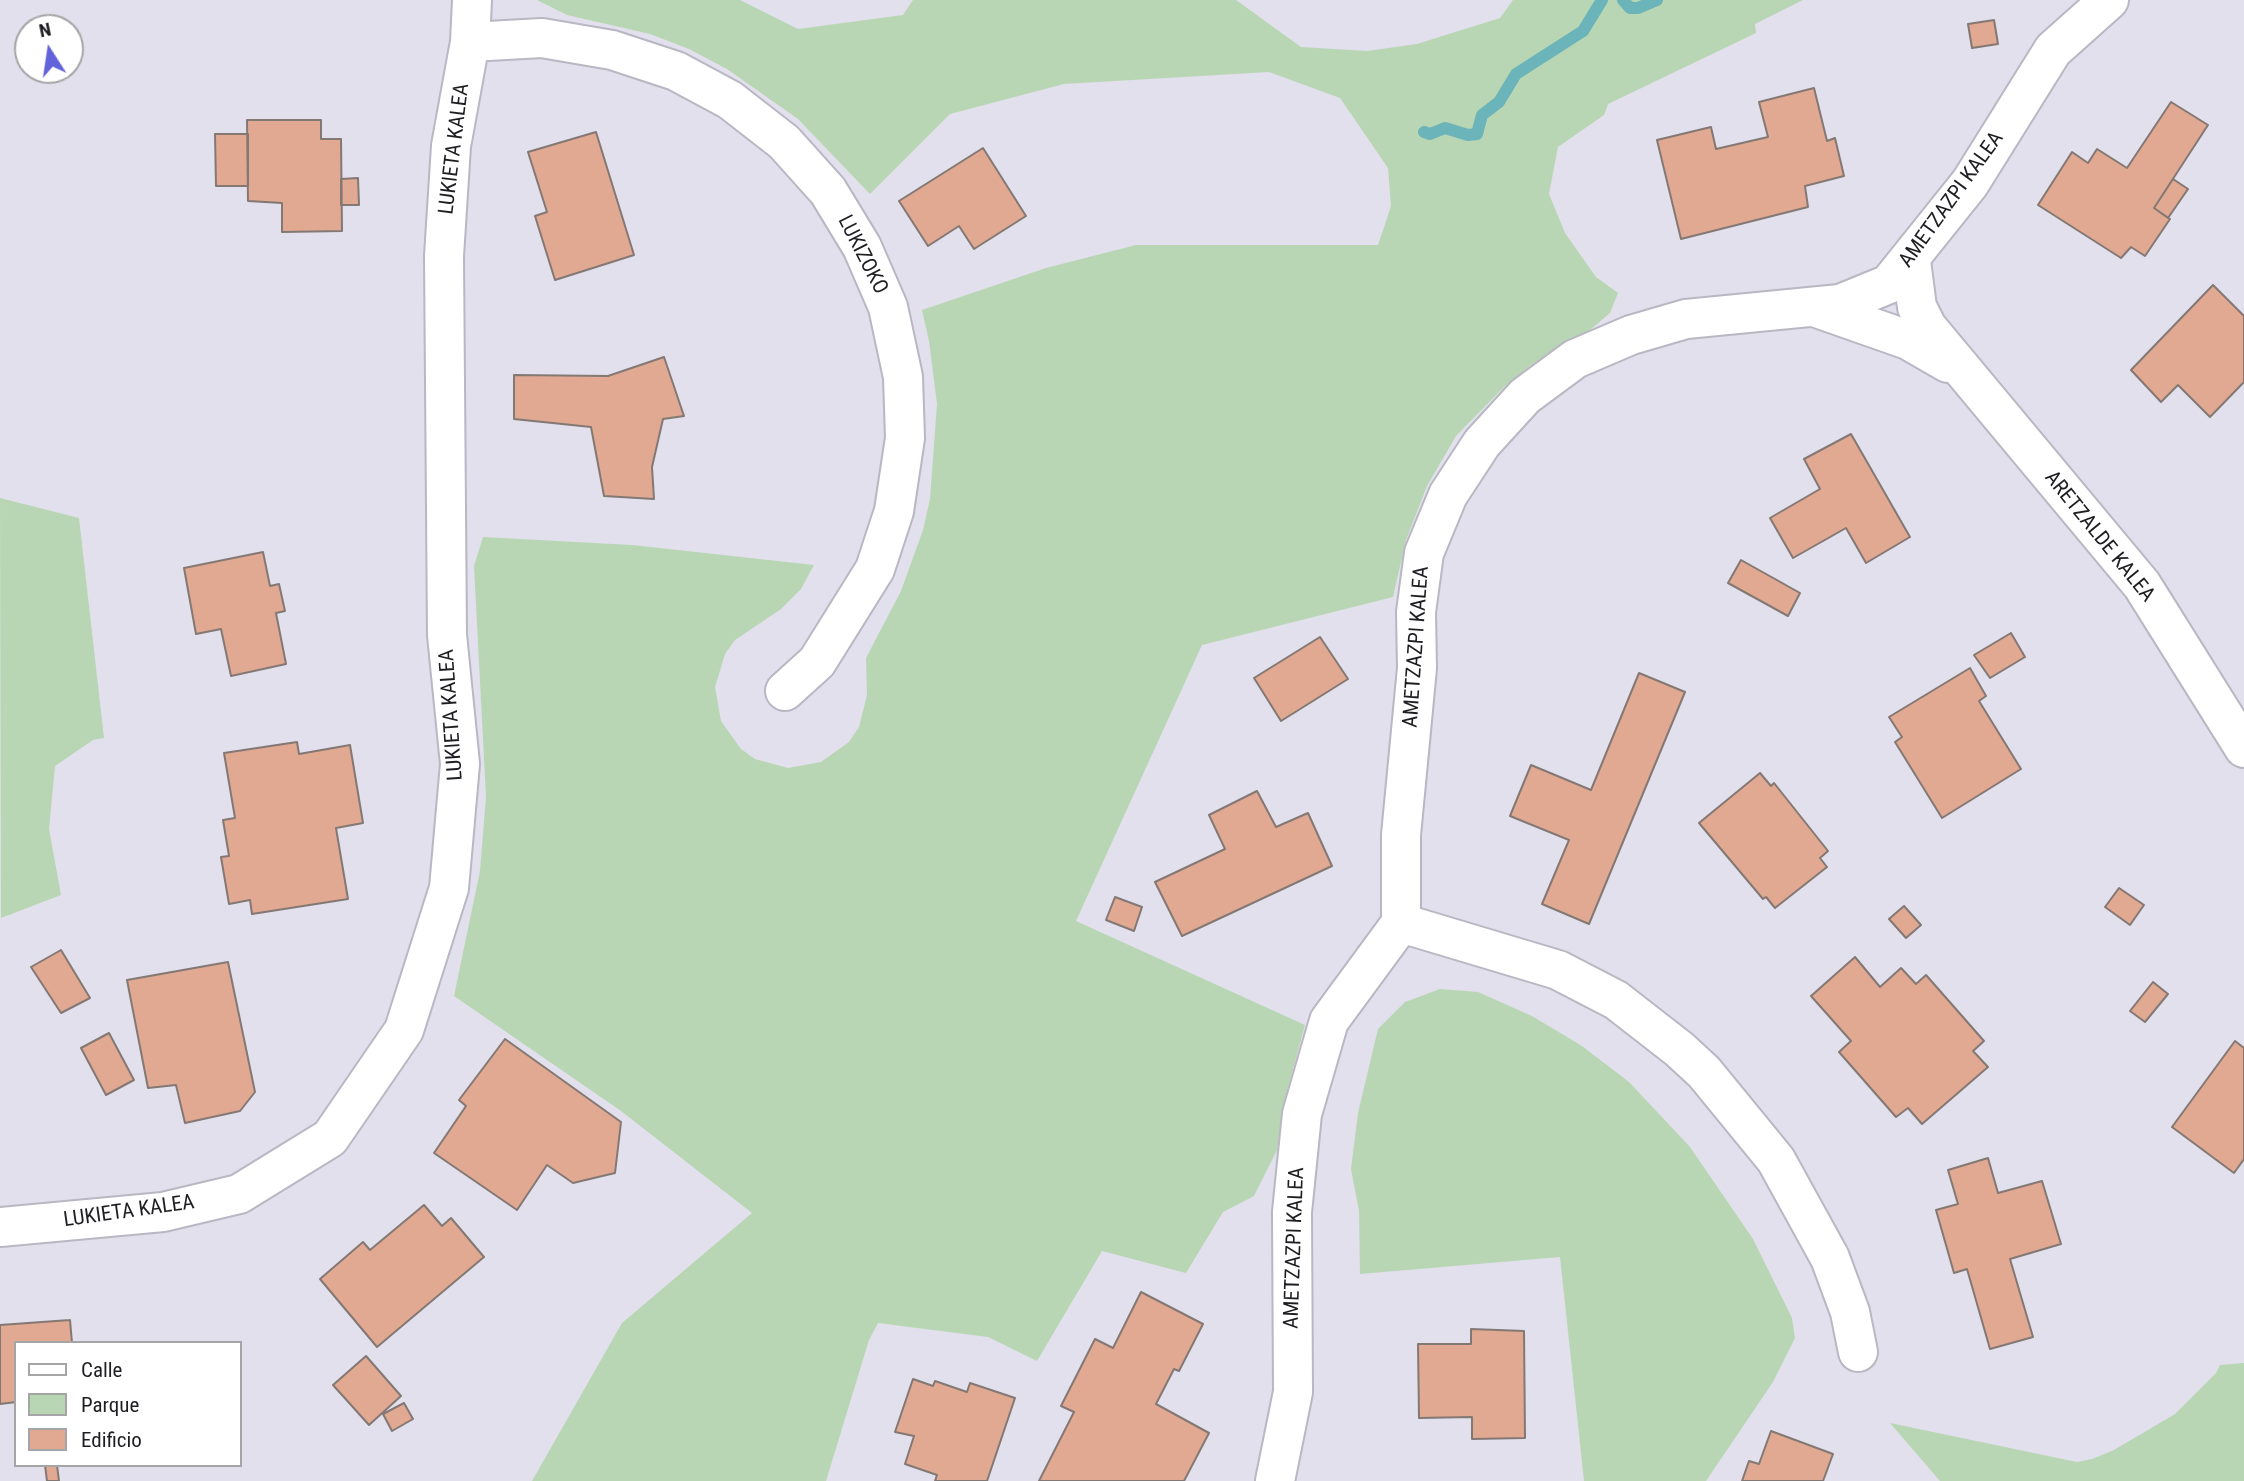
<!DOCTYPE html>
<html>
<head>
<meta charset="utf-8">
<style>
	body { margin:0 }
	#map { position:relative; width:2244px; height:1481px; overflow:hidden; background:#e1e0ec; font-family:"Roboto Condensed",sans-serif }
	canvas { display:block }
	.legend { position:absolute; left:14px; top:1341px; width:228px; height:126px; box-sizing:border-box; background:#fff; border:2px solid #a5a5a7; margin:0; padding:9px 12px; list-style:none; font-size:21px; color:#1e1e22 }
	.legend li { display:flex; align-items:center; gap:14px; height:35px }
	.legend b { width:35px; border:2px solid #a5a5a7 }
	.north { position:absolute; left:14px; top:14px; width:70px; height:70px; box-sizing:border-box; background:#fff; border:2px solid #a5a5a7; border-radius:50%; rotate:348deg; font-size:19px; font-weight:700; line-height:28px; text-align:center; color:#1e1e22 }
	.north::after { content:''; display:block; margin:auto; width:24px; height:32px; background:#6262db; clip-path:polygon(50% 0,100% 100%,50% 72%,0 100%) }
</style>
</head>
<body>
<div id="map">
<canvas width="2244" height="1481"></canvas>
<ul class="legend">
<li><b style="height:9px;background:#fff"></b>Calle</li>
<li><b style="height:19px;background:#b9d6b4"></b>Parque</li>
<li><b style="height:19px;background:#e1a992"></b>Edificio</li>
</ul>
<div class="north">N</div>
</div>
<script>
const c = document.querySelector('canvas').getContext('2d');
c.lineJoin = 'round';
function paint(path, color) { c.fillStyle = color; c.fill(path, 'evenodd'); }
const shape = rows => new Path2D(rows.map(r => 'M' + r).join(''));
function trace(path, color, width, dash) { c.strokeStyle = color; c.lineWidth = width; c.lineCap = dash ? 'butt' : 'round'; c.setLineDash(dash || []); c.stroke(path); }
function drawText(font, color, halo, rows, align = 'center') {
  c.font = font + ' "Roboto Condensed",sans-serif'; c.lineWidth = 5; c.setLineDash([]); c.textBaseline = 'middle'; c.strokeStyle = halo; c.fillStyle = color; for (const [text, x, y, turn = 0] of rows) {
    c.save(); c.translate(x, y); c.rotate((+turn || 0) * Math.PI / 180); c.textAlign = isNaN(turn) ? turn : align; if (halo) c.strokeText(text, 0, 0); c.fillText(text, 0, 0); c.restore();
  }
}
paint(shape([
	[537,0,740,0,798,29,903,15,913,0,1236,0,1301,47,1367,51,1417,44,1500,18,1513,0,1803,0,1755,24,1756,33,1608,104,1604,115,1558,147,1549,194,1565,233,1596,277,1618,293,1610,313,1590,330,1531,365,1504,387,1456,436,1427,486,1406,540,1393,597,1202,645,1076,921,1305,1025,1285,1099,1277,1150,1254,1196,1223,1212,1186,1273,1102,1251,1037,1361,988,1337,878,1323,869,1340,826,1481,532,1481,622,1323,752,1213,621,1111,454,996,480,871,486,797,474,566,483,537,632,545,814,565,801,589,781,609,735,640,725,654,715,687,721,721,741,749,755,759,788,768,821,762,849,742,859,727,867,695,866,658,901,591,923,530,930,499,937,404,929,341,922,310,1046,268,1136,245,1378,245,1391,206,1388,168,1340,98,1269,72,1064,84,950,114,870,194,798,119,727,69,689,49,650,34,567,15],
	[0,498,79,518,104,738,93,740,55,766,49,829,61,895,1,918],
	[1440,989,1478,992,1532,1016,1582,1046,1629,1082,1690,1147,1753,1239,1792,1318,1795,1338,1773,1382,1706,1481,1584,1481,1560,1257,1360,1274,1359,1211,1351,1169,1358,1113,1378,1029,1405,1002],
	[2244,1363,2244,1481,1940,1481,1890,1423,2077,1462,2092,1459,2114,1450,2175,1414,2216,1373,2220,1365]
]), '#b9d6b4');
trace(shape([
	[1623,0,1630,8,1638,8,1657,0],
	[1424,132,1430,134,1445,128,1468,135,1477,134,1482,115,1499,102,1516,74,1583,31,1602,0]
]), '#6bb4b9', 12);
const building = shape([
	[1994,20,1998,44,1972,48,1968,24,1994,20],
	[1814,88,1827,141,1835,138,1844,176,1805,186,1808,207,1681,239,1657,140,1711,127,1716,149,1768,137,1759,102,1814,88],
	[2171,102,2208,125,2154,208,2170,219,2145,256,2131,247,2121,258,2038,205,2072,152,2088,163,2097,149,2127,168,2171,102],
	[247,120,321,120,321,139,341,139,342,231,282,232,282,203,248,201,247,120],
	[596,132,634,255,555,280,535,216,547,212,528,152,596,132],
	[215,134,248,134,248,186,216,186,215,134],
	[983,148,1026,216,974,249,959,226,928,246,899,201,983,148],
	[358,178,359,205,341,205,341,179,358,178],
	[2173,179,2188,189,2168,218,2154,208,2173,179],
	[2213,285,2244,316,2244,382,2210,417,2178,385,2161,402,2131,370,2213,285],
	[664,357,684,416,663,419,652,467,654,499,604,496,591,427,514,419,514,375,608,376,664,357],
	[1851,434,1910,537,1866,563,1846,528,1793,558,1770,518,1820,489,1804,459,1851,434],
	[263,552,270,586,279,584,285,611,276,613,286,664,231,676,221,629,196,634,184,568,263,552],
	[1741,560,1800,593,1788,616,1728,583,1741,560],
	[2011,633,2025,657,1990,678,1974,655,2011,633],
	[1320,637,1348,679,1281,721,1254,678,1320,637],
	[1970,668,1986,696,1979,701,2021,769,1942,818,1895,742,1902,737,1889,717,1970,668],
	[1639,673,1685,692,1589,924,1542,904,1569,840,1510,816,1531,765,1591,790,1639,673],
	[297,742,299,754,350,745,363,823,336,828,348,899,252,914,250,900,229,904,221,857,229,856,223,820,235,818,224,753,297,742],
	[1760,773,1771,786,1774,783,1828,851,1820,858,1827,867,1775,908,1766,897,1763,899,1699,823,1760,773],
	[1257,791,1276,827,1308,813,1332,866,1182,936,1155,882,1225,849,1209,815,1257,791],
	[2119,888,2144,905,2130,925,2105,907,2119,888],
	[1115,897,1142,907,1134,931,1106,920,1115,897],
	[1904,906,1921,925,1906,938,1889,919,1904,906],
	[61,950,90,998,61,1013,31,967,61,950],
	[1855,957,1880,987,1901,968,1916,984,1926,975,1984,1041,1973,1051,1988,1067,1922,1124,1908,1108,1896,1117,1839,1052,1851,1041,1811,996,1855,957],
	[228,962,255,1092,240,1111,185,1123,176,1085,148,1088,127,980,228,962],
	[2153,982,2168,994,2145,1022,2130,1011,2153,982],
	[109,1033,134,1080,106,1095,81,1048,109,1033],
	[505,1039,621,1122,615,1173,573,1183,547,1165,517,1210,434,1153,466,1106,459,1100,505,1039],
	[2235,1041,2244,1048,2244,1159,2234,1173,2172,1127,2235,1041],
	[1988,1158,1998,1193,2042,1181,2061,1244,2010,1259,2033,1337,1990,1349,1967,1269,1954,1273,1936,1210,1958,1204,1948,1170,1988,1158],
	[424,1205,442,1226,451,1218,484,1257,377,1347,320,1279,363,1242,370,1250,424,1205],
	[1141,1292,1203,1324,1179,1371,1174,1369,1156,1404,1209,1433,1184,1481,1039,1481,1074,1412,1061,1406,1095,1339,1113,1348,1141,1292],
	[70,1320,72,1343,16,1343,16,1402,0,1404,0,1325,70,1320],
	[1471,1329,1524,1331,1525,1438,1472,1439,1472,1417,1419,1418,1418,1344,1471,1344,1471,1329],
	[366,1356,401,1396,369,1425,333,1385,366,1356],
	[913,1379,933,1386,935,1381,967,1392,970,1383,1015,1398,987,1481,935,1481,937,1475,905,1464,914,1436,895,1432,913,1379],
	[404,1403,413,1419,392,1431,383,1414,404,1403],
	[1771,1431,1833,1454,1823,1481,1742,1481,1749,1461,1759,1464,1771,1431],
	[45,1465,57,1465,59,1481,47,1481,45,1465]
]);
paint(building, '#e1a992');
trace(building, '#847874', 2);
const minor = shape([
	[470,42,542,38,612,50,676,71,730,100,784,142,828,191,862,247,888,307,903,377,905,438,894,511,875,569,817,662,785,691],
	[1911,261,1917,307,1927,327,2142,585,2244,748],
	[1814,307,1908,340,1948,363],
	[1401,923,1558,970,1616,1000,1679,1049,1704,1072,1776,1160,1830,1258,1850,1312,1858,1352],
	[0,1227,163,1212,239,1194,330,1138,404,1030,449,888,460,764,447,635,444,256,451,146,470,42,472,0],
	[1275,1481,1293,1392,1292,1212,1302,1114,1329,1021,1401,923,1401,835,1417,668,1416,612,1424,553,1448,495,1482,443,1525,396,1575,359,1631,335,1686,319,1840,304,1889,284,1970,183,2053,50,2109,0]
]);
trace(minor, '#b8b7c3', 42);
trace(minor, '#fff', 38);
drawText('21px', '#1e1e22', '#fff', [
	["LUKIETA KALEA",455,149,-83],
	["AMETZAZPI KALEA",1952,200,-54],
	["LUKIZOKO",862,255,63],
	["ARETZALDE KALEA",2099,537,51],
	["AMETZAZPI KALEA",1417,647,-86],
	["LUKIETA KALEA",452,715,-94],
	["LUKIETA KALEA",129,1212,-8],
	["AMETZAZPI KALEA",1295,1248,-88]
]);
</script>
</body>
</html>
